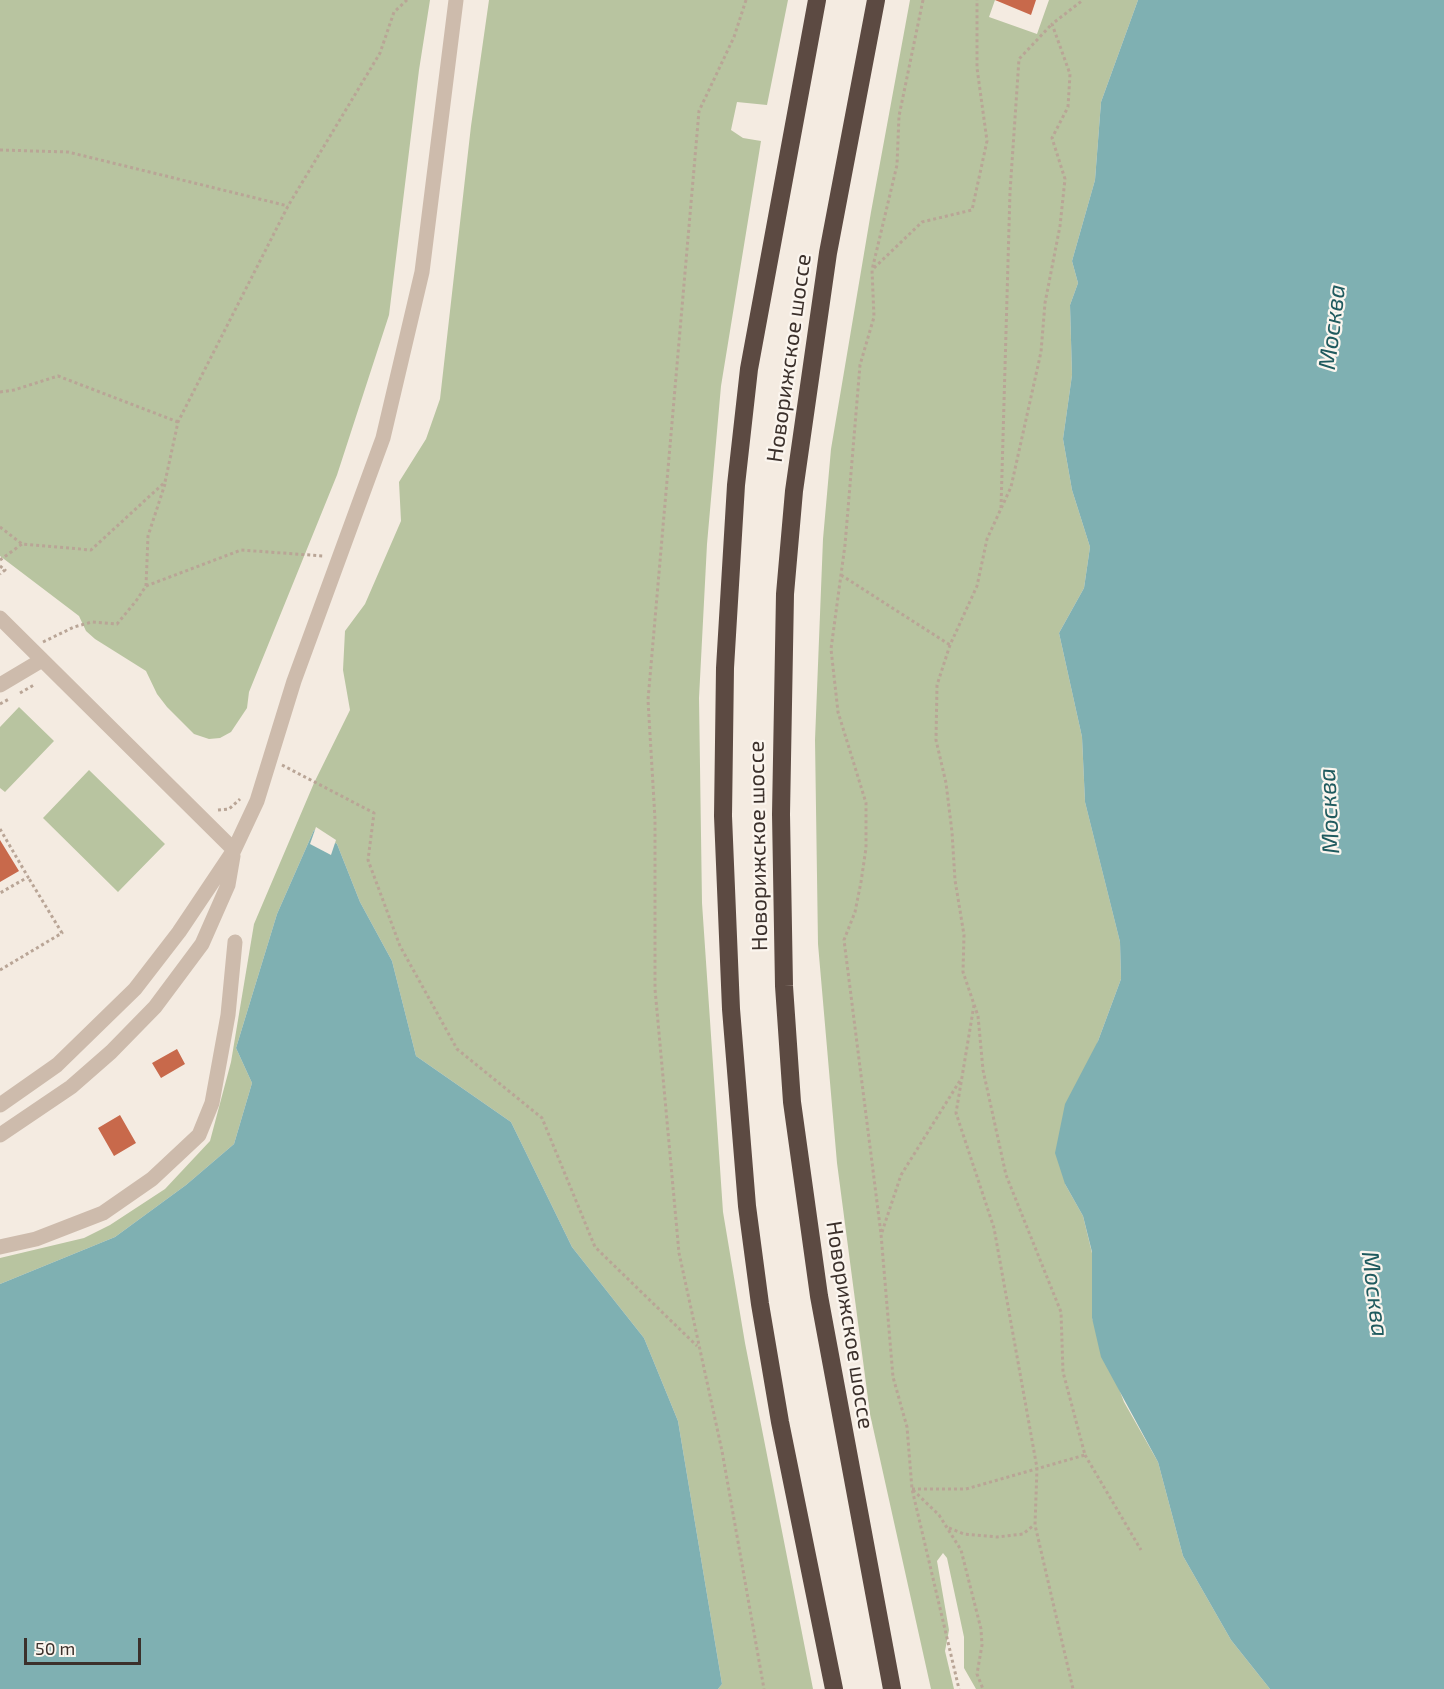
<!DOCTYPE html>
<html>
<head>
<meta charset="utf-8">
<style>
	body { margin:0 }
	#map { position:relative; width:1444px; height:1689px; overflow:hidden; background:#f4ebe1; font-family:"Exo 2",sans-serif }
	canvas { display:block }
	.scale { position:absolute; left:24px; top:1638px; width:117px; height:27px; box-sizing:border-box; border:3px solid #3b302b; border-top:0; padding-left:8px; font-size:18px; line-height:21px; white-space:nowrap; color:#3b302b; -webkit-text-stroke:4px #fbf5ee; paint-order:stroke }
</style>
</head>
<body>
<div id="map">
<canvas width="1444" height="1689"></canvas>
<div class="scale">50 m</div>
</div>
<script>
const c = document.querySelector('canvas').getContext('2d');
c.lineJoin = 'round';
function paint(path, color) { c.fillStyle = color; c.fill(path, 'evenodd'); }
const shape = rows => new Path2D(rows.map(r => 'M' + r).join(''));
function trace(path, color, width, dash) { c.strokeStyle = color; c.lineWidth = width; c.lineCap = dash ? 'butt' : 'round'; c.setLineDash(dash || []); c.stroke(path); }
function drawText(font, color, halo, rows, align = 'center') {
  c.font = font + ' "Exo 2",sans-serif'; c.lineWidth = 4.5; c.setLineDash([]); c.textBaseline = 'middle'; c.strokeStyle = halo; c.fillStyle = color; for (const [text, x, y, turn = 0] of rows) {
    c.save(); c.translate(x, y); c.rotate((+turn || 0) * Math.PI / 180); c.textAlign = isNaN(turn) ? turn : align; if (halo) c.strokeText(text, 0, 0); c.fillText(text, 0, 0); c.restore();
  }
}
paint(shape([
	[0,0,430,0,419,70,389,315,337,475,249,692,247,708,231,732,220,738,209,739,194,734,167,707,157,694,146,671,95,639,86,631,79,616,0,556],
	[489,0,788,0,767,105,737,102,731,130,743,138,761,141,721,386,707,544,699,698,702,903,723,1212,745,1343,813,1689,718,1689,722,1684,678,1421,644,1338,572,1247,511,1122,416,1056,392,961,360,902,337,844,314,830,277,914,236,1048,252,1083,234,1144,186,1185,115,1237,0,1284,0,1258,84,1238,110,1225,165,1189,210,1141,231,1062,254,924,314,783,350,710,343,670,345,631,365,604,401,521,399,482,426,439,440,399,471,126],
	[910,0,995,0,989,17,1037,34,1049,0,1138,0,1101,102,1095,180,1072,261,1078,283,1070,305,1072,375,1063,439,1072,490,1090,547,1084,588,1059,633,1082,737,1085,802,1120,942,1121,979,1098,1041,1065,1184,1083,1216,1092,1253,1092,1318,1124,1402,1158,1462,1183,1556,1231,1640,1270,1689,976,1689,964,1668,964,1637,947,1558,943,1553,937,1561,949,1630,945,1651,954,1689,931,1689,870,1414,837,1163,818,944,815,740,823,539,831,449,871,212],
	[19,707,54,741,5,792,0,788,0,727],
	[89,770,165,844,118,892,43,818]
]), '#b8c4a0');
paint(shape([
	[1138,0,1444,0,1444,1689,1270,1689,1231,1640,1183,1556,1158,1462,1101,1357,1092,1318,1092,1252,1083,1216,1065,1184,1055,1153,1065,1104,1098,1041,1121,979,1120,942,1085,802,1082,737,1059,633,1084,588,1090,547,1072,490,1063,439,1072,375,1070,305,1078,283,1072,261,1095,180,1101,102],
	[314,830,337,844,360,902,392,961,416,1056,511,1122,572,1247,644,1338,678,1421,722,1684,718,1689,0,1689,0,1284,115,1237,186,1185,234,1144,252,1083,236,1048,277,914]
]), '#7fb0b2');
paint(shape([
	[316,827,336,840,331,855,310,844]
]), '#f4ebe1');
paint(shape([
	[995,0,1036,0,1031,15],
	[0,840,19,871,0,882],
	[177,1049,185,1064,161,1078,152,1063],
	[120,1115,136,1143,114,1156,98,1128]
]), '#c8694b');
trace(shape([
	[746,0,734,37,699,111,648,700,655,819,655,989,679,1253,722,1451,764,1689],
	[923,0,899,116,897,165,872,270,874,317,860,365,845,545,831,649,838,712,866,803,866,848,861,882,855,912,844,940,881,1234,893,1377,907,1427,912,1489,959,1689],
	[0,150,68,152,288,206],
	[874,268,922,222,972,210,987,141,977,68,977,0],
	[0,392,14,390,58,376,178,422],
	[1001,508,1010,192,1019,59,1052,24],
	[0,527,22,544,91,550,165,482,178,422,288,206,380,53,394,12,407,0],
	[0,560,22,544],
	[0,566,5,570,0,574],
	[841,575,950,645],
	[146,586,241,550,323,556],
	[43,642,74,627,92,622,117,624,136,601,146,586,148,536,165,484],
	[20,693,34,685],
	[0,704,9,699],
	[282,765,374,813,368,860,400,946,457,1049,542,1118,595,1247,697,1346],
	[218,810,229,809,240,799],
	[0,829,28,877,0,893],
	[0,970,62,933,28,877],
	[974,1005,956,1113,994,1228,1037,1468,1035,1525,1073,1689],
	[882,1232,901,1175,961,1079],
	[1085,1455,1141,1550],
	[912,1489,966,1489,1085,1455,1063,1372,1061,1312,1006,1175,983,1070,978,1016,963,972,964,935,955,880,952,832,946,783,936,740,937,685,950,645,977,586,987,539,1011,487,1041,352,1045,303,1060,226,1065,179,1052,138,1068,107,1070,74,1052,24,1083,0],
	[913,1490,939,1515,961,1550,981,1629,982,1645,977,1674,983,1689],
	[949,1528,964,1534,997,1537,1023,1534,1034,1525]
]), '#b9a596', 3, [3, 3]);
trace(shape([
	[0,618,234,850],
	[0,685,42,660],
	[0,1105,57,1065,135,989,179,932,234,850,257,801,294,681,383,438,422,272,456,0],
	[0,1135,71,1087,111,1052,155,1007,202,944,228,885,233,856],
	[0,1247,36,1239,103,1213,152,1179,199,1135,212,1103,228,1015,235,942]
]), '#cdbbac', 15);
trace(shape([
	[817,0,749,369,736,485,725,668,723,816,731,1009,747,1206,760,1304,780,1422,834,1689],
	[876,0,828,253,794,491,785,594,781,814,784,986,792,1102,819,1296,892,1689]
]), '#5c4a42', 18);
drawText('22px', '#3b302b', '#fbf5ee', [
	["Новорижское шоссе",789,358,-82],
	["Новорижское шоссе",758,846,-91],
	["Новорижское шоссе",850,1325,81]
]);
drawText('italic 24px', '#1f5a5e', '#fbf5ee', [
	["Москва",1332,327,-83],
	["Москва",1329,811,-93],
	["Москва",1375,1294,83]
]);
</script>
</body>
</html>
